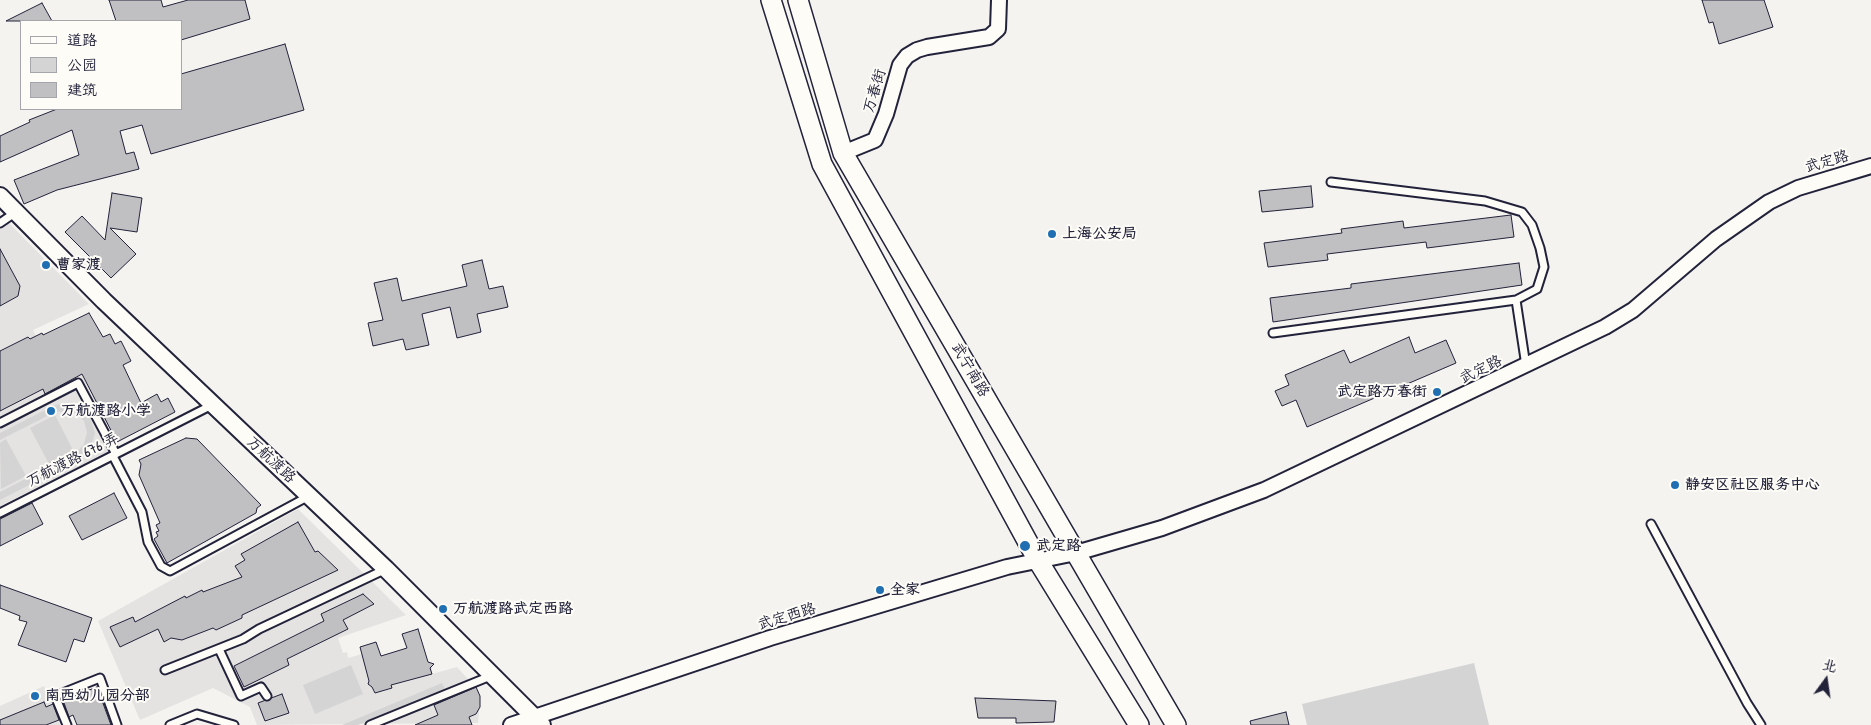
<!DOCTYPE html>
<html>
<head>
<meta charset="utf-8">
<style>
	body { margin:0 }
	#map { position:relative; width:1871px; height:725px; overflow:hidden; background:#f4f3ef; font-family:"Patrick Hand","LXGW WenKai TC",sans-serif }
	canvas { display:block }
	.legend { position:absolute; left:20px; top:20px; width:162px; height:90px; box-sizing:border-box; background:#fdfcf7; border:1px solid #a5a5ac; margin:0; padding:6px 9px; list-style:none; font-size:15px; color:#22223b }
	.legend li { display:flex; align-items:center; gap:10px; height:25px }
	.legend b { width:25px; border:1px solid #a5a5ac }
	.north { position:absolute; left:1801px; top:655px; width:50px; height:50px; -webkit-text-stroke:4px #fdfcf7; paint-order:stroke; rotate:14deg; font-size:14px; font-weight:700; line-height:20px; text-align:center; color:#22223b }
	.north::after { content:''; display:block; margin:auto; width:18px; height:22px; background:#22223b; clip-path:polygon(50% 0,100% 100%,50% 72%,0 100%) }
</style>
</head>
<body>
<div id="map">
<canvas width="1871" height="725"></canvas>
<ul class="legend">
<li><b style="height:6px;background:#fdfcf7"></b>道路</li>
<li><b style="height:14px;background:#d5d4d5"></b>公园</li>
<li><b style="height:14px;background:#c0bfc2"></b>建筑</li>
</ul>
<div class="north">北</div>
</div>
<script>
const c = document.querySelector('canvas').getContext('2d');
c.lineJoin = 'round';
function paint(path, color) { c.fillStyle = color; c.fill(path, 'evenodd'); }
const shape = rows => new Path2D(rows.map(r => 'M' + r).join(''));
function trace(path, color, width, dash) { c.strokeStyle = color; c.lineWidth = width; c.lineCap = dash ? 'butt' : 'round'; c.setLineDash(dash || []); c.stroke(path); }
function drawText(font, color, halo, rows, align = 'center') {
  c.font = font + ' "Patrick Hand","LXGW WenKai TC",sans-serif'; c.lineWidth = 4; c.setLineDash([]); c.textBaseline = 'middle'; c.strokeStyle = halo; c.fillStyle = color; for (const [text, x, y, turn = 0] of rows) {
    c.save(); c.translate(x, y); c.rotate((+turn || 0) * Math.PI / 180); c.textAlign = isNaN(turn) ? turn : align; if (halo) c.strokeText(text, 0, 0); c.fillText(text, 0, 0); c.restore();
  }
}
paint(shape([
	[0,214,89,304,33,330,44,353,66,342,119,446,0,506],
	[298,509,406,615,338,638,343,653,347,652,348,658,362,654,360,647,376,642,381,656,406,648,402,634,418,629,428,661,432,666,432,674,457,667,478,690,480,702,478,723,257,725,250,707,213,688,140,720,98,621],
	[44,686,60,725,0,725,0,706]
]), '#e4e3e2');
paint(shape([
	[65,403,82,408,89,415,95,433,90,450,80,459,0,500,0,492,76,453,84,444,87,432,84,421,75,413,68,411,55,412,0,440,0,433,55,405],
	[55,415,74,452,49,464,30,428],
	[6,439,26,476,1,489,0,443],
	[1474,663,1489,725,1307,725,1302,704],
	[351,665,363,694,315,714,303,685],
	[442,683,445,689,358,725,342,725]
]), '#d5d4d5');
const building = shape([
	[109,0,161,0,163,7,188,0,245,0,250,19,181,40,181,21,116,21,109,0],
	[1702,0,1764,0,1773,27,1719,44,1713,22,1709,23,1702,0],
	[42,3,52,21,6,21,42,3],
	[285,44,304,110,151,154,142,125,120,131,126,154,134,152,139,169,57,190,24,204,14,180,79,155,72,130,0,162,0,136,30,122,29,120,57,109,181,109,181,74,285,44],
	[1311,186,1313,207,1262,212,1259,191,1311,186],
	[112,193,142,198,137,232,110,228,136,254,111,278,65,232,82,216,105,240,112,193],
	[1511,215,1514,237,1427,248,1426,242,1327,254,1328,260,1268,267,1264,243,1342,233,1341,229,1403,221,1404,228,1511,215],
	[0,249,20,286,18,296,0,306,0,249],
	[482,260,489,289,503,286,508,307,477,314,481,332,457,338,450,307,422,314,429,345,406,350,403,339,373,346,368,323,383,320,374,283,397,278,402,301,467,286,462,265,482,260],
	[1519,263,1522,285,1273,322,1270,298,1351,288,1351,284,1519,263],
	[89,313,103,337,110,334,115,344,121,341,131,361,123,365,141,403,157,394,161,402,168,398,175,412,117,442,82,374,45,394,43,389,0,411,0,351,28,337,30,339,42,333,43,335,89,313],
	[1409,337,1415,353,1446,340,1456,363,1307,427,1296,400,1282,406,1275,391,1289,385,1285,375,1344,350,1350,363,1409,337],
	[186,438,197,439,261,505,257,508,256,513,167,563,154,539,158,536,156,532,159,531,156,525,160,523,139,475,141,464,139,460,186,438],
	[114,493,127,518,82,540,69,516,114,493],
	[32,503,43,524,0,546,0,519,32,503],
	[298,522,315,552,318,551,338,570,242,615,242,618,216,630,213,628,182,640,171,638,164,642,158,629,120,647,110,627,133,617,135,622,185,596,186,598,202,590,203,592,242,577,235,566,245,560,241,554,298,522],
	[0,585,92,618,84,642,74,639,66,662,18,645,27,622,19,620,20,616,0,608,0,585],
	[363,594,374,604,343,620,348,629,287,659,289,665,244,687,234,666,324,621,321,614,363,594],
	[418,629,428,662,434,664,430,668,432,674,391,685,392,688,375,693,372,687,368,684,369,681,360,647,376,642,381,656,407,648,402,634,418,629],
	[97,687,111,725,77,725,73,715,69,717,63,700,97,687],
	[476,687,480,696,480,707,476,714,469,717,472,725,415,725,438,715,434,705,476,687],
	[282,694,289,713,265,721,258,703,282,694],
	[975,698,1056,701,1054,722,1016,723,1016,718,978,718,975,698],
	[44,702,46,707,53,704,59,720,46,725,0,725,0,720,44,702],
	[1286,712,1289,725,1251,725,1250,721,1286,712]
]);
paint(building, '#c0bfc2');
trace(building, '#22223b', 1);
const service = shape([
	[0,223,16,212],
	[1516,300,1526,366],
	[1273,333,1516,300,1537,289,1544,267,1540,248,1532,225,1522,212,1485,201,1331,182],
	[0,423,78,383,116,454],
	[113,456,142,512,148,542,161,566,170,571,309,496],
	[0,513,212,405],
	[1651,524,1747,703,1761,725],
	[219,649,241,696,261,687,267,696],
	[165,670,243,639,259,629,386,569],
	[67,725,55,696,100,678,117,725],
	[170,725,197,714,234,725],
	[370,725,493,675]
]);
const minor = shape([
	[843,153,875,140,886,114,900,65,907,56,917,50,927,47,989,37,998,29,999,0],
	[511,725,770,638,1007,567,1076,553,1162,528,1264,490,1605,327,1633,310,1716,239,1769,202,1798,188,1871,166]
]);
const tertiary = shape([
	[0,196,104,301,386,569,542,725]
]);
const secondary = shape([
	[771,0,822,164,1037,559,1139,725],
	[798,0,843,153,1176,725]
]);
trace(service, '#22223b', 11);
trace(minor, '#22223b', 18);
trace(tertiary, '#22223b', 20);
trace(secondary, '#22223b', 22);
trace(service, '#fdfcf7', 7);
trace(minor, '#fdfcf7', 14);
trace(tertiary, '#fdfcf7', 16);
trace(secondary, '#fdfcf7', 19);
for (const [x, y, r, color] of [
	[1052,234,5,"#1f6fb2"],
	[46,265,5,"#1f6fb2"],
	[1437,392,5,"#1f6fb2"],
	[51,411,5,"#1f6fb2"],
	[1675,485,5,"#1f6fb2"],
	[1025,546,6,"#1f6fb2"],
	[880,590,5,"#1f6fb2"],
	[443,609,5,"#1f6fb2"],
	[35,696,5,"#1f6fb2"]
]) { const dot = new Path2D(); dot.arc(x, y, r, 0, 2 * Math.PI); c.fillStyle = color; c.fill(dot); trace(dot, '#fdfcf7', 2); }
drawText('15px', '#22223b', '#fdfcf7', [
	["万春街",875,91,-73],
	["武定路",1827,162,-16],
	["武宁南路",970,370,60],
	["武定路",1481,370,-26],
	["万航渡路 676 弄",73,460,-27],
	["万航渡路",271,460,43],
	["武定西路",787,617,-17]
]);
drawText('bold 15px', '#22223b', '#fdfcf7', [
	["上海公安局",1062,234],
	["曹家渡",56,265],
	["武定路万春街",1427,392,"right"],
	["万航渡路小学",61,411],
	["静安区社区服务中心",1685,485],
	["武定路",1036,546],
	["全家",890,590],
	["万航渡路武定西路",453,609],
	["南西幼儿园分部",45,696]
], 'left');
</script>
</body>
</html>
